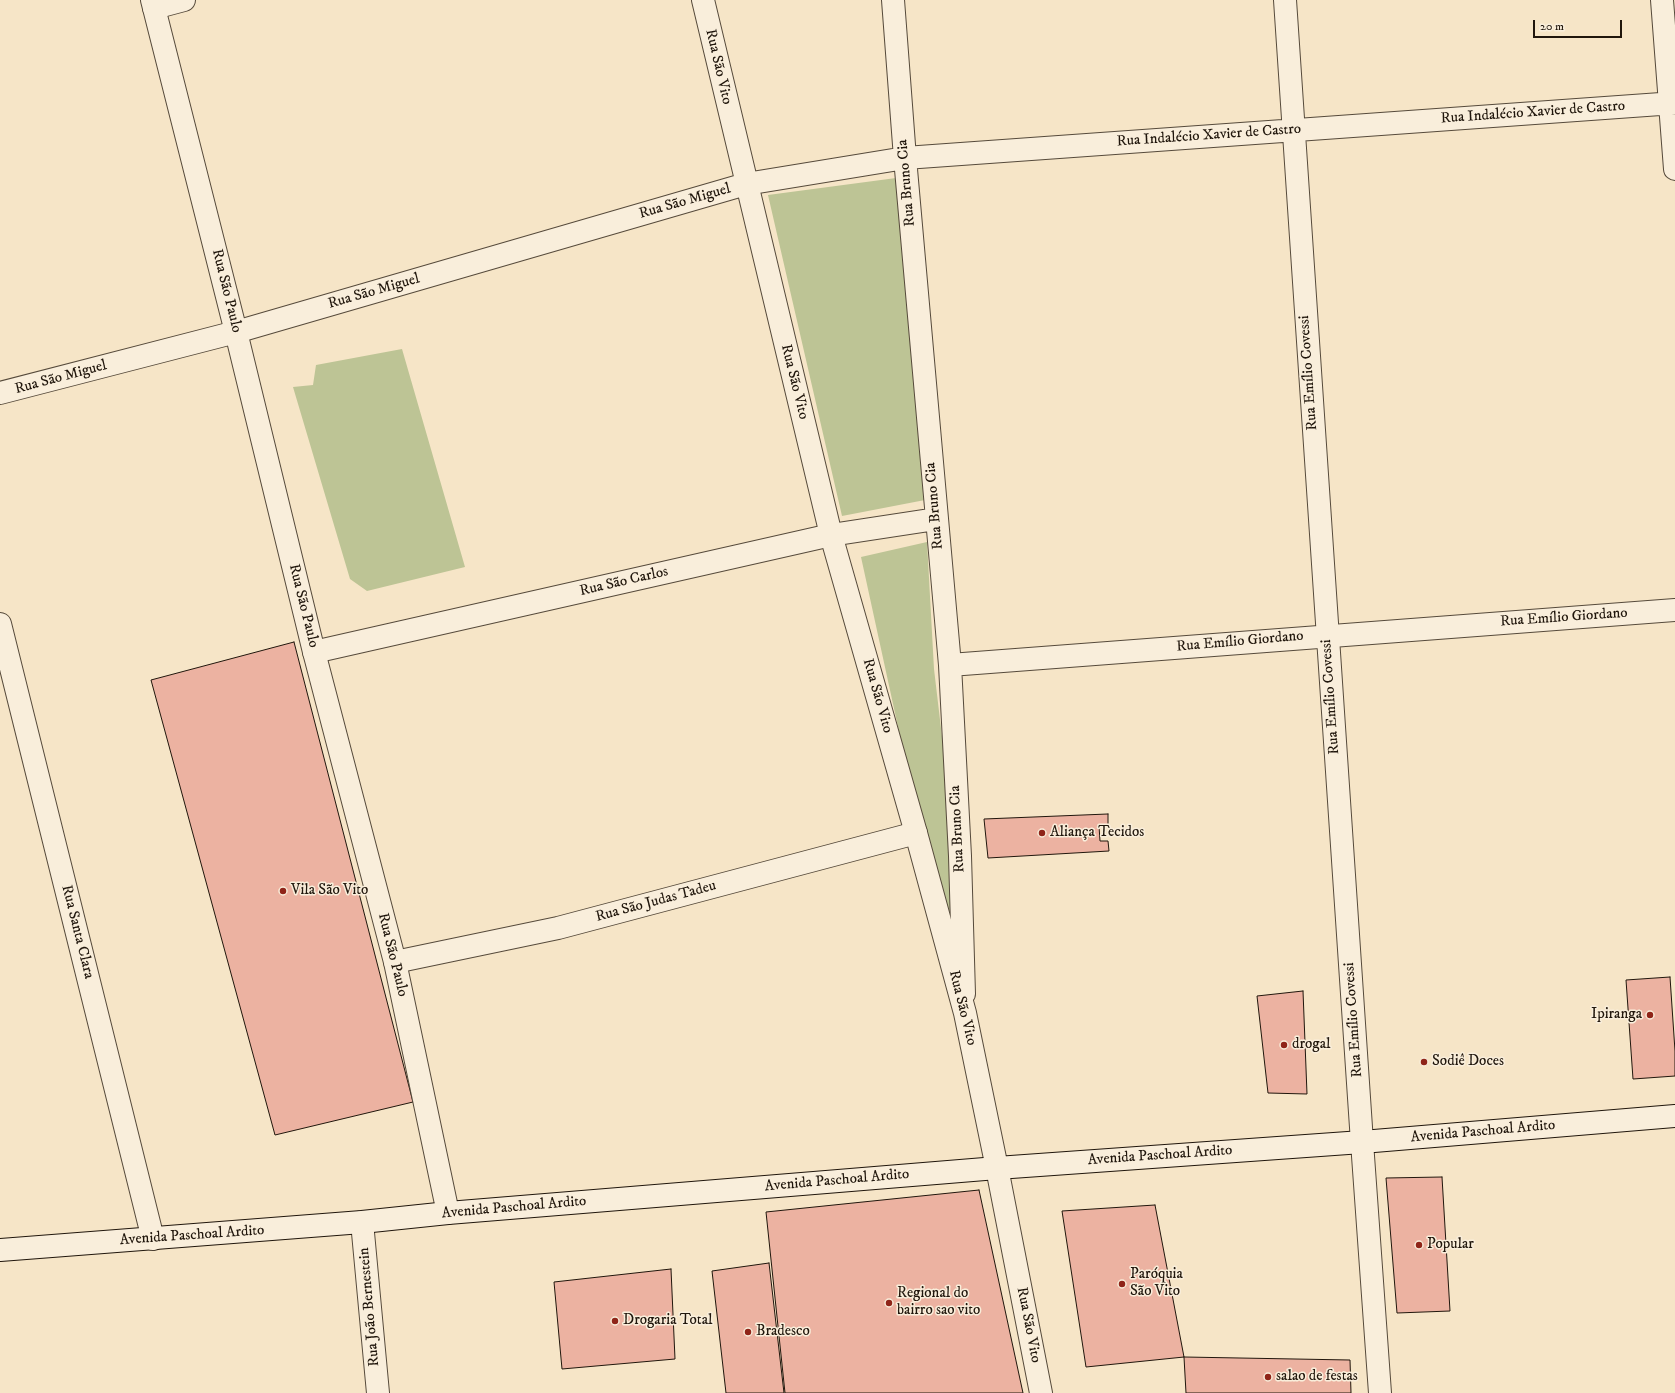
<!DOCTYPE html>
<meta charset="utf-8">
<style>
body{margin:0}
#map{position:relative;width:1675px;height:1393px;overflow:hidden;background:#f6e5c7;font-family:"IM FELL DW Pica",serif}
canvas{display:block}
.scale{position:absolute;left:1533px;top:20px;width:89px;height:18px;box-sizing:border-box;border:2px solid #20160c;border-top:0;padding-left:5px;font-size:12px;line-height:14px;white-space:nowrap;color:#20160c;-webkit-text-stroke:3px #f9eedb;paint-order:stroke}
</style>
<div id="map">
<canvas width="1675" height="1393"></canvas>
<div class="scale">20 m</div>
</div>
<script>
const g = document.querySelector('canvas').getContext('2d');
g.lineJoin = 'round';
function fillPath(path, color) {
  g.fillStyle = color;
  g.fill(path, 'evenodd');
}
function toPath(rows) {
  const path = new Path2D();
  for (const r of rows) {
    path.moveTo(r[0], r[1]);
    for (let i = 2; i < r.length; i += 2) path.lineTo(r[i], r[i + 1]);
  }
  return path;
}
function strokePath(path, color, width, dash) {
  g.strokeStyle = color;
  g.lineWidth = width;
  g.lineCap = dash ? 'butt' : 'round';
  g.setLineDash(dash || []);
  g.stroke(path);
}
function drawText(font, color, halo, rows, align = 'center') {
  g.font = font + ' "IM FELL DW Pica",serif';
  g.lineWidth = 3;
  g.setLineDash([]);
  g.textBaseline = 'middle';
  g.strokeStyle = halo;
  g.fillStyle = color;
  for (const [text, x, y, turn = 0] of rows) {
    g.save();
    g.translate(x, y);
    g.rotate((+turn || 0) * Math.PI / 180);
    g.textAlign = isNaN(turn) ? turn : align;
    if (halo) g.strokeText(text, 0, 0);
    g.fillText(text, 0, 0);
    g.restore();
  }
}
fillPath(toPath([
 [896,178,925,500,842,516,768,195],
 [402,349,465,567,367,591,350,579,293,387,313,385,316,365],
 [927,542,934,669,951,813,958,973,922,837,861,557]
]), '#bdc495');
const building = toPath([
 [294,642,413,1102,275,1135,151,680,294,642],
 [1108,814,1108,825,1099,826,1100,841,1108,841,1109,851,988,858,984,819,1108,814],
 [1670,977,1675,1051,1675,1076,1633,1079,1626,980,1670,977],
 [1303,991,1307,1094,1268,1093,1257,996,1303,991],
 [1442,1177,1450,1311,1397,1313,1386,1178,1442,1177],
 [979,1190,1023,1393,785,1393,766,1212,979,1190],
 [1155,1205,1184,1357,1086,1367,1062,1211,1155,1205],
 [769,1263,784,1393,726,1393,712,1271,769,1263],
 [671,1269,675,1359,562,1369,554,1282,671,1269],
 [1184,1357,1350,1360,1351,1393,1186,1393,1184,1357]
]);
fillPath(building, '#ecb2a1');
strokePath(building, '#20160c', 1);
const minor = toPath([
 [893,0,905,158,950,665,960,856,964,994],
 [1285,0,1362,1142],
 [1662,0,1675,169],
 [154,8,184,0],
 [0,393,236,332,746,184,905,158,1675,103],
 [0,624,153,1239],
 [314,652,831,535,936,519],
 [950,665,1675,610],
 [395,962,558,928,916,833]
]);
const tertiary = toPath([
 [152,0,236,332,314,652,395,962,448,1213],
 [703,0,831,535,916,833,965,1013,997,1168,1041,1393],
 [1362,1142,1380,1393],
 [362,1222,378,1393]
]);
const secondary = toPath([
 [0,1250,362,1222,448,1213,997,1168,1362,1142,1675,1116]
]);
strokePath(minor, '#564a3b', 24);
strokePath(tertiary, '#564a3b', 24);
strokePath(secondary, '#20160c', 24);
strokePath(minor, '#f9eedb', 22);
strokePath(tertiary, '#f9eedb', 22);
strokePath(secondary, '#f9eedb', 22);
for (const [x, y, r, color] of [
 [1042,833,4,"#8f2418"],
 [283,891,4,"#8f2418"],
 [1650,1015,4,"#8f2418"],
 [1284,1045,4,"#8f2418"],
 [1424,1062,4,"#8f2418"],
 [1419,1245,4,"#8f2418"],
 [1122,1284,4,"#8f2418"],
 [889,1303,4,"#8f2418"],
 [615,1321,4,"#8f2418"],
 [748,1332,4,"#8f2418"],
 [1268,1377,4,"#8f2418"]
]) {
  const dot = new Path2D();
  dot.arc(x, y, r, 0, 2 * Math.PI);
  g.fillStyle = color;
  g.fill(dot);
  strokePath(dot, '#f9eedb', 1.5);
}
drawText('15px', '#20160c', '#f9eedb', [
 ["Rua São Vito",718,67,77],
 ["Rua Indalécio Xavier de Castro",1533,113,-4],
 ["Rua Indalécio Xavier de Castro",1209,136,-4],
 ["Rua Bruno Cia",907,183,-95],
 ["Rua São Miguel",685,202,-16],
 ["Rua São Paulo",226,291,76],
 ["Rua São Miguel",374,292,-16],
 ["Rua Emílio Covessi",1309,373,-94],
 ["Rua São Miguel",61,378,-15],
 ["Rua São Vito",794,382,76],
 ["Rua Bruno Cia",935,506,-95],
 ["Rua São Carlos",624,582,-13],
 ["Rua São Paulo",303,606,76],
 ["Rua Emílio Giordano",1564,618,-4],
 ["Rua Emílio Giordano",1240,642,-5],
 ["Rua São Vito",877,696,74],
 ["Rua Emílio Covessi",1331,697,-94],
 ["Rua Bruno Cia",958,829,-93],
 ["Rua São Judas Tadeu",656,902,-15],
 ["Rua Santa Clara",77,932,76],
 ["Rua São Paulo",392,955,76],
 ["Rua São Vito",962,1008,76],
 ["Rua Emílio Covessi",1354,1020,-94],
 ["Avenida Paschoal Ardito",1483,1132,-5],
 ["Avenida Paschoal Ardito",1160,1156,-4],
 ["Avenida Paschoal Ardito",837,1181,-5],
 ["Avenida Paschoal Ardito",514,1208,-5],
 ["Avenida Paschoal Ardito",192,1236,-4],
 ["Rua João Bernestein",370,1307,-95],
 ["Rua São Vito",1028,1325,79]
]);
drawText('15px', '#20160c', '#f9eedb', [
 ["Aliança Tecidos",1050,833],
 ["Vila São Vito",291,891],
 ["Ipiranga",1642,1015,"right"],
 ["drogal",1292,1045],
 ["Sodiê Doces",1432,1062],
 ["Popular",1427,1245],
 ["Paróquia",1130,1275],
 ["São Vito",1130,1292],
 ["Regional do",897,1294],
 ["bairro sao vito",897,1311],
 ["Drogaria Total",623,1321],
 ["Bradesco",756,1332],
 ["salao de festas",1276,1377]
], 'left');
</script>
